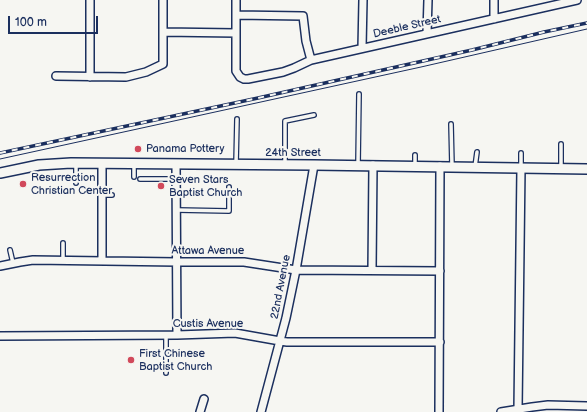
<!DOCTYPE html>
<style>
body{margin:0}
#map{position:relative;width:587px;height:412px;overflow:hidden;background:#f6f6f2;font-family:"Balsamiq Sans",sans-serif}
canvas{display:block}
.scale{position:absolute;left:8px;top:16px;width:90px;height:18px;box-sizing:border-box;border:2px solid #1b2f5e;border-top:0;padding-left:5px;font-size:12px;line-height:14px;white-space:nowrap;color:#1b2f5e;-webkit-text-stroke:3px #f6f6f2;paint-order:stroke}
</style>
<div id="map">
<canvas width="587" height="412"></canvas>
<div class="scale">100 m</div>
</div>
<script>
const g = document.querySelector('canvas').getContext('2d');
g.lineJoin = 'round';
function toPath(rows) {
  const path = new Path2D();
  for (const r of rows) {
    path.moveTo(r[0], r[1]);
    for (let i = 2; i < r.length; i += 2) path.lineTo(r[i], r[i + 1]);
  }
  return path;
}
function strokePath(path, color, width, dash) {
  g.strokeStyle = color;
  g.lineWidth = width;
  g.lineCap = dash ? 'butt' : 'round';
  g.setLineDash(dash || []);
  g.stroke(path);
}
function drawText(font, color, halo, rows, align = 'center') {
  g.font = font + ' "Balsamiq Sans",sans-serif';
  g.lineWidth = 4;
  g.setLineDash([]);
  g.textBaseline = 'middle';
  g.strokeStyle = halo;
  g.fillStyle = color;
  for (const [text, x, y, turn = 0] of rows) {
    g.save();
    g.translate(x, y);
    g.rotate((+turn || 0) * Math.PI / 180);
    g.textAlign = isNaN(turn) ? turn : align;
    if (halo) g.strokeText(text, 0, 0);
    g.fillText(text, 0, 0);
    g.restore();
  }
}
const service = toPath([
 [451,124,452,166],
 [521,153,521,167],
 [415,155,415,166],
 [76,164,76,183],
 [236,164,237,119],
 [285,164,285,121,314,115],
 [358,164,359,94],
 [475,167,477,152],
 [561,168,561,144],
 [134,177,134,164],
 [140,179,176,179],
 [102,195,112,195],
 [177,210,229,211,229,187],
 [10,250,13,263],
 [63,260,63,243],
 [166,335,166,373]
]);
const minor = toPath([
 [236,0,236,71,240,77,244,79,248,79,283,72,294,68,311,60,577,0],
 [236,15,303,16,306,41,311,60],
 [494,19,494,0],
 [163,32,236,33],
 [427,33,428,0],
 [362,48,363,0],
 [56,76,126,77,146,72,163,64,163,0],
 [90,77,90,0],
 [176,164,177,335],
 [102,261,102,164],
 [0,266,20,262,33,260,177,262,244,262,296,270,440,271],
 [372,270,373,165],
 [0,336,177,335,235,333,280,341,287,342,440,342],
 [518,409,521,168],
 [200,412,204,399],
 [261,412,286,318,296,270,314,165],
 [439,412,440,166],
 [501,412,532,407,548,405,587,406]
]);
const tertiary = toPath([
 [0,173,39,165,71,163,314,165,587,169]
]);
strokePath(service, '#1b2f5e', 6);
strokePath(minor, '#1b2f5e', 10);
strokePath(tertiary, '#1b2f5e', 12);
strokePath(service, '#f6f6f2', 3.5);
strokePath(minor, '#f6f6f2', 7);
strokePath(tertiary, '#f6f6f2', 9);
strokePath(toPath([
 [0,159,421,67,587,29]
]), '#1b2f5e', 1);
const rail = toPath([
 [0,153,258,98,472,50,544,32,587,23]
]);
strokePath(rail, '#1b2f5e', 3.5);
strokePath(rail, '#f6f6f2', 2, [6]);
for (const [x, y, r, color] of [
 [138,149,4,"#d1495b"],
 [23,184,4,"#d1495b"],
 [161,186,4,"#d1495b"],
 [131,360,4,"#d1495b"]
]) {
  const dot = new Path2D();
  dot.arc(x, y, r, 0, 2 * Math.PI);
  g.fillStyle = color;
  g.fill(dot);
  strokePath(dot, '#f6f6f2', 1.5);
}
drawText('11px', '#1b2f5e', '#f6f6f2', [
 ["Deeble Street",407,27,-13],
 ["24th Street",293,153],
 ["Attawa Avenue",208,251],
 ["22nd Avenue",281,287,-79],
 ["Custis Avenue",208,324]
]);
drawText('11px', '#1b2f5e', '#f6f6f2', [
 ["Panama Pottery",146,149],
 ["Resurrection",31,178],
 ["Christian Center",31,191],
 ["Seven Stars",169,180],
 ["Baptist Church",169,193],
 ["First Chinese",139,354],
 ["Baptist Church",139,367]
], 'left');
</script>
